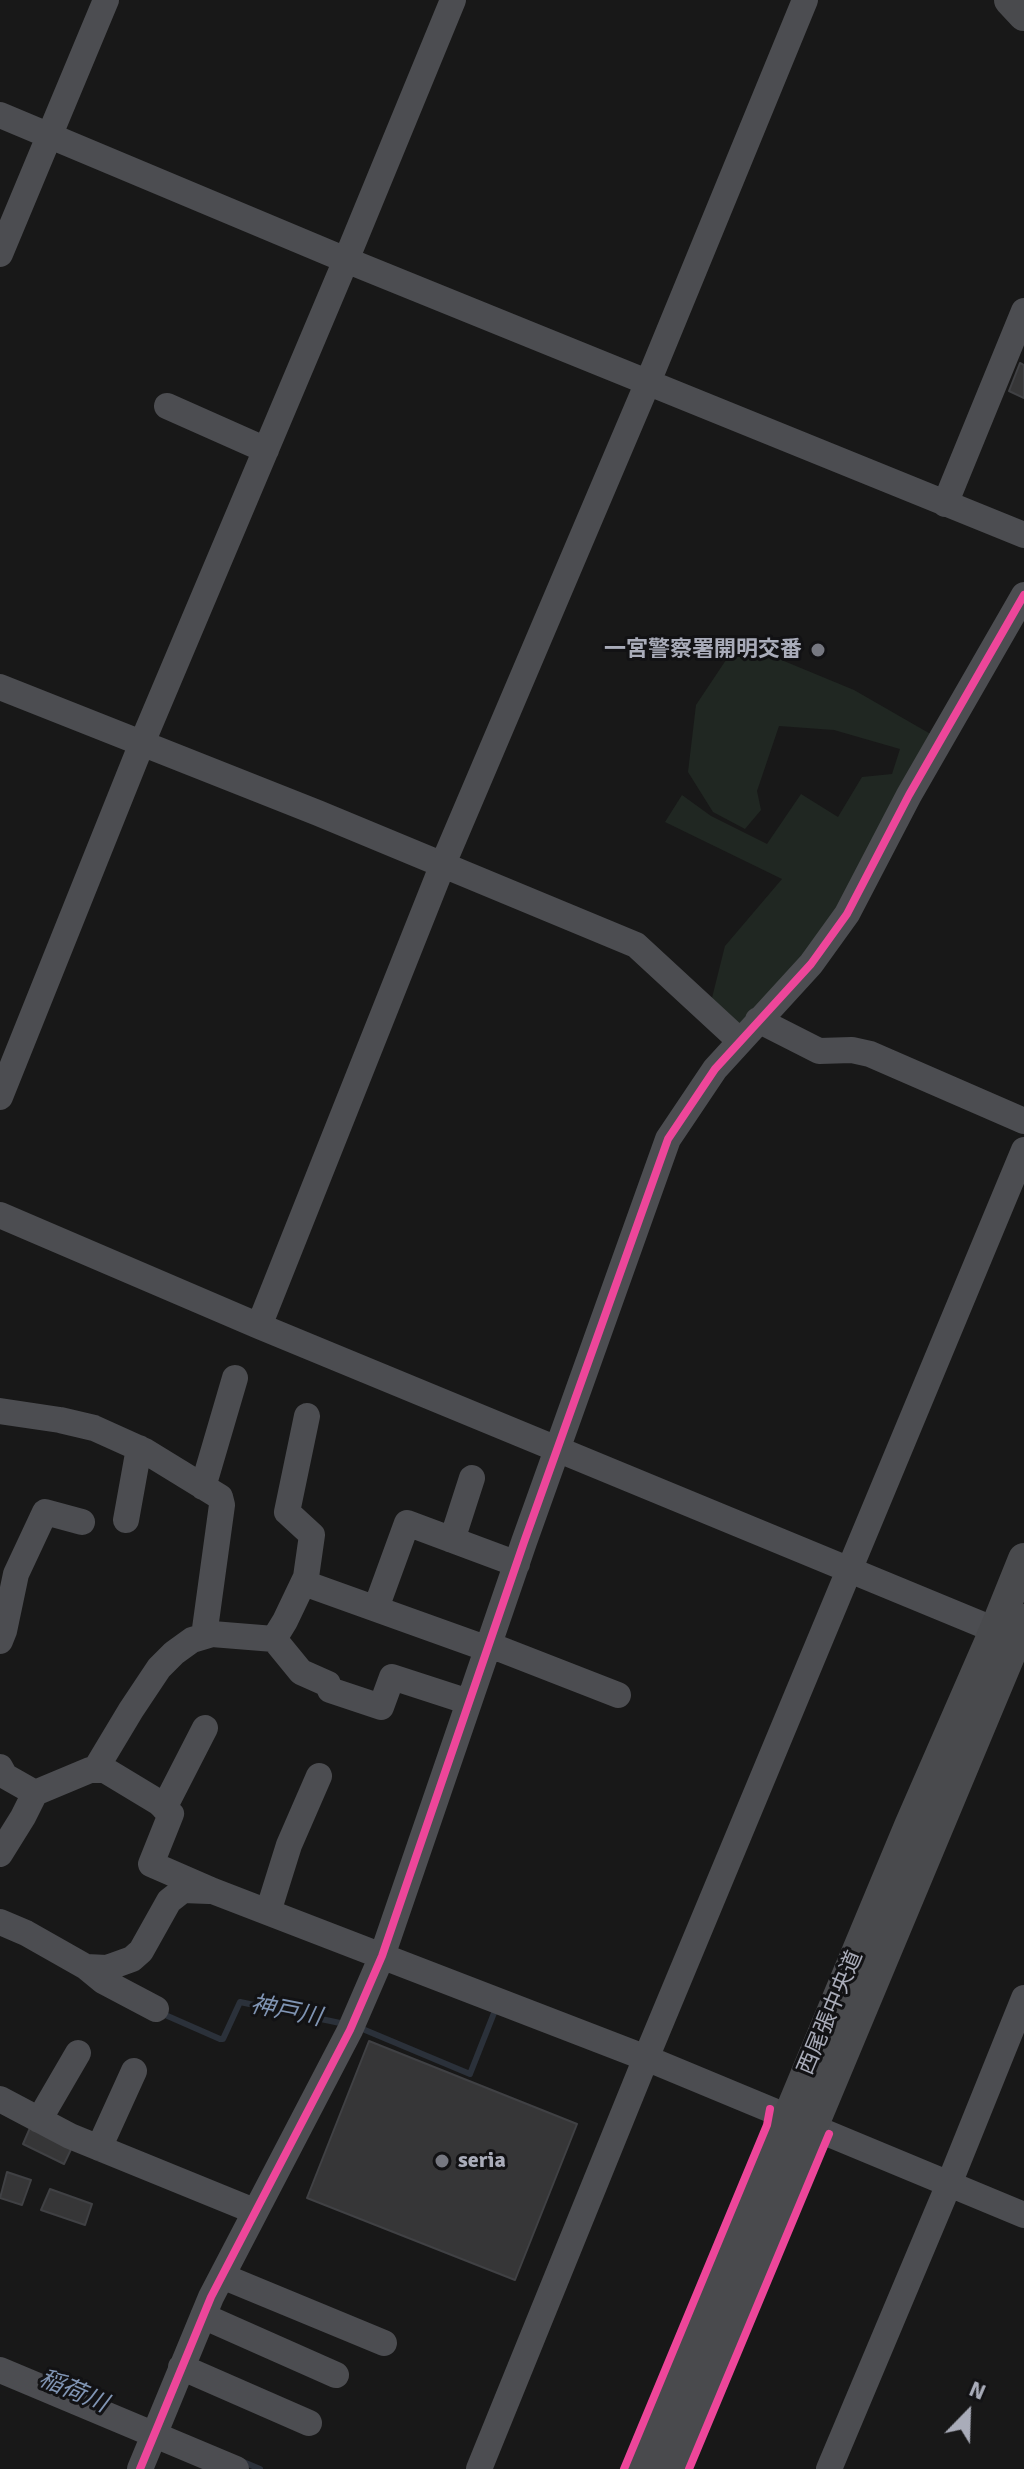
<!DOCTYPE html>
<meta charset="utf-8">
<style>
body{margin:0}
#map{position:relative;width:1024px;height:2469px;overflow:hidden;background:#181818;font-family:Signika,sans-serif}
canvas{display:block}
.north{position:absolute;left:928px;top:2373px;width:80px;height:80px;-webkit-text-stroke:6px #121214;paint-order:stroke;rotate:23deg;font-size:22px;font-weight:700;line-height:32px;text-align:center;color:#a9acb9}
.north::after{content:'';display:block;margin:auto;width:28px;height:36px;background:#a9acb9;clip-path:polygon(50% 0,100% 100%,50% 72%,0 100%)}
</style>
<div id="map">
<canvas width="1024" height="2469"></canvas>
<div class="north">N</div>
</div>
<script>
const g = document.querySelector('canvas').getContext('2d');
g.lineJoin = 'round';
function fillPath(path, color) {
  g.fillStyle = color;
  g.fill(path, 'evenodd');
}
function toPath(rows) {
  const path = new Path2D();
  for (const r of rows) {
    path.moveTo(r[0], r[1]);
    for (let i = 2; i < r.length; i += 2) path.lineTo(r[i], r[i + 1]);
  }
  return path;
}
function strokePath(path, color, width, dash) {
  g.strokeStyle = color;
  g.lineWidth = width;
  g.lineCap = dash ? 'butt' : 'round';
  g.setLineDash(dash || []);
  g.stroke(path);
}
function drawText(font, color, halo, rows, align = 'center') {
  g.font = font + ' Signika,"Noto Sans JP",sans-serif';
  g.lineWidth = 6;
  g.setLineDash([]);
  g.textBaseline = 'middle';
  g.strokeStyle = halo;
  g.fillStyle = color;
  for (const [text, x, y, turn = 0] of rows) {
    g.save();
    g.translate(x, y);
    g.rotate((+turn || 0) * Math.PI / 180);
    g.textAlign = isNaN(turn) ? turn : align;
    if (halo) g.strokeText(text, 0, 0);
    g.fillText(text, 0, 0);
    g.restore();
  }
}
fillPath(toPath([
 [738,642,854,690,941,740,847,914,740,1041,709,1010,725,946,782,879,665,822,682,795,711,816,767,844,801,794,838,817,862,777,892,774,900,749,834,730,779,726,757,791,761,810,745,829,713,812,688,772,696,705]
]), '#202722');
strokePath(toPath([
 [163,2014,220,2039,223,2039,240,2002,340,2023],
 [365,2030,470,2074,494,2013],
 [241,2461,260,2469]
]), '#2b313a', 6);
const building = toPath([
 [1020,363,1024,365,1024,398,1009,391,1020,363],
 [369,2041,577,2124,515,2280,307,2198,369,2041],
 [33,2121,75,2141,64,2164,23,2144,33,2121],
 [7,2172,31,2180,22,2205,0,2198,7,2172],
 [50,2189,92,2204,85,2225,41,2210,50,2189]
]);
fillPath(building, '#363637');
strokePath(building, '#404144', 2);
strokePath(toPath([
 [0,115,346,260,1024,535],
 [0,254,106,0],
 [167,406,266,450],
 [945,504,1024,311],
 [0,687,318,813,636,945,740,1041],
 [758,1020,819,1051,852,1050,870,1054,1024,1121],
 [0,1097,142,743,346,260,453,0],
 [0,1215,259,1326,1012,1637],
 [259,1326,443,864,648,382,805,0],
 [0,1411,60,1420,94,1428,145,1451,220,1497,222,1505,204,1636],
 [203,1487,235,1378],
 [126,1520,139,1448],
 [452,1540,472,1478],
 [304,1583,488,1649,500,1649,618,1695],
 [376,1608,407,1523,517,1564],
 [274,1639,301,1672,328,1684,330,1690,381,1707,392,1677,469,1702],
 [0,1641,4,1631,16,1574,45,1512,82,1522],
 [0,1767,5,1776,35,1793,90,1770,105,1770,158,1802,171,1814,151,1864,213,1891,646,2058,1024,2215],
 [95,1770,131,1710,159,1668,174,1653,192,1640,212,1634,274,1639,285,1621,306,1577,312,1535,287,1512,307,1416],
 [164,1808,205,1728],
 [0,1854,23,1817,35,1793],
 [268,1912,289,1845,319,1776],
 [0,1922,26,1933,86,1967,103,1981,156,2009],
 [86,1967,107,1968,132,1959,141,1951,169,1901,183,1890,209,1891],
 [0,2099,70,2136,254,2211],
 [39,2120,78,2053],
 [99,2148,134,2071],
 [222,2276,384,2343],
 [203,2316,336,2375],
 [181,2367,309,2423],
 [0,2370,236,2469],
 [140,2469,211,2297,350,2030,382,1956,524,1542,668,1139,715,1069,811,964,847,914,909,795,1024,595],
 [479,2469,646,2058,1024,1150],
 [829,2469,949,2184,1024,1998]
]), '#4c4d51', 26);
strokePath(toPath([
 [1010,0,1024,15],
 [642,2469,910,1826,995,1631,1024,1559],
 [669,2469,1024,1620]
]), '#494a4d', 32);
strokePath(toPath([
 [140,2469,211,2297,350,2030,382,1956,524,1542,668,1139,715,1069,811,964,847,914,909,795,1024,595],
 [624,2469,767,2125,770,2109],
 [689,2469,829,2134]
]), '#ed469a', 8);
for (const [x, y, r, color] of [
 [818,650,8,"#767881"],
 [442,2161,8,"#767881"]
]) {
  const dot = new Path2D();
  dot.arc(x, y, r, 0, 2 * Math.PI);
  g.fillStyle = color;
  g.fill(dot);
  strokePath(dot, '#121214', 3);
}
drawText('bold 22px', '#a9acb9', '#121214', [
 ["一宮警察署開明交番",802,650],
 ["seria",458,2161,"left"]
], 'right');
drawText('22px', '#a9acb9', '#121214', [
 ["西尾張中央道",831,2013,-67]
]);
drawText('italic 24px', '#8095b4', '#121214', [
 ["神戸川",286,2012,11],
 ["稲荷川",73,2392,23]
]);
</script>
